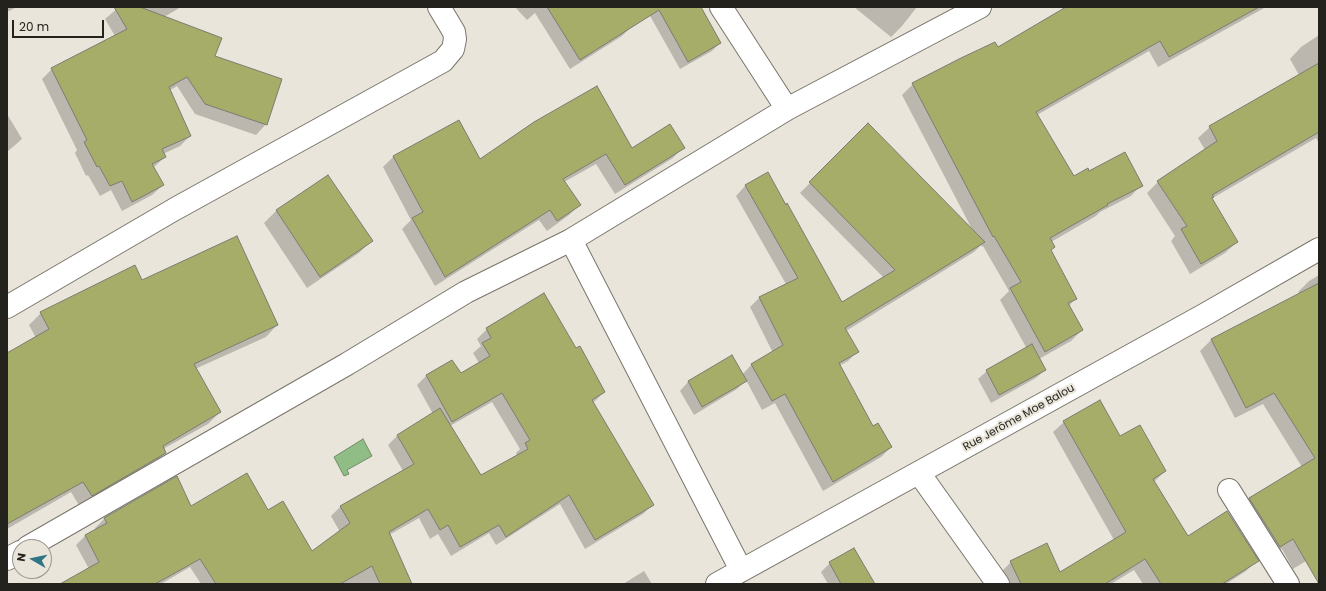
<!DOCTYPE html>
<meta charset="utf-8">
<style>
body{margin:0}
#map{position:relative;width:1326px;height:591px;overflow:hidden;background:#eae5da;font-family:Poppins,sans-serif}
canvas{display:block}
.frame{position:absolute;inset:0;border:8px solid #23221d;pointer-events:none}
.north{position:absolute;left:12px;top:539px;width:40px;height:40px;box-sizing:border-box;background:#eae5da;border:1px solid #9a978e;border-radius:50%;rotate:279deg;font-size:11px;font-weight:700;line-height:16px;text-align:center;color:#23221d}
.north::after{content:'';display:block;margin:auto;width:14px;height:18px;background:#307584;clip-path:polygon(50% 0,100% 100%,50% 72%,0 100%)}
.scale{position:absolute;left:12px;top:20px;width:92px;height:18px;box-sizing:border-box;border:2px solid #23221d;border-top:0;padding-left:5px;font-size:12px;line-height:14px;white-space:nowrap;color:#23221d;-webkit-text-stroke:3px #eae5da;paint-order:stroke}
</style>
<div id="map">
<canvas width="1326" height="591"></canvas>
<div class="frame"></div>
<div class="north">N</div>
<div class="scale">20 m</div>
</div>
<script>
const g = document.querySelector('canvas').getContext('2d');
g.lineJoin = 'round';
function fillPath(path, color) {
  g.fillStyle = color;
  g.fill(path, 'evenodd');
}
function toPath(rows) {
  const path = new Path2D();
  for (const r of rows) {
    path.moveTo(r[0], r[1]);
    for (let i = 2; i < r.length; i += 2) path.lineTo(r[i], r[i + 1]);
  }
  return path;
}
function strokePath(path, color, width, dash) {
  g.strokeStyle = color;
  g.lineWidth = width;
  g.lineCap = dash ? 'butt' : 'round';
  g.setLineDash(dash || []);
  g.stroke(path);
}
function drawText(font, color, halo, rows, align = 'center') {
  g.font = font + ' Poppins,sans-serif';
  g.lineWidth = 4;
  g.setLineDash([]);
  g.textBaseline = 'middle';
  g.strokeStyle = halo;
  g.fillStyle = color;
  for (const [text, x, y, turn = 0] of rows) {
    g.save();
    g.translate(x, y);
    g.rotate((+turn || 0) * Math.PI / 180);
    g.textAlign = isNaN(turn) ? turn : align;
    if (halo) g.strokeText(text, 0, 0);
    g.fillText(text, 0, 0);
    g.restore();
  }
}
const water = toPath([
 [363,439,372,456,347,470,349,474,344,476,334,457,363,439]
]);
fillPath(water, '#90bc85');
strokePath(water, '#6f8e66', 1);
fillPath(toPath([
 [7,7,17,7,7,12],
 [119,7,181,7,164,17,214,57,266,124,256,135,195,114,177,86,169,91,190,136,180,146,163,154,165,157,153,168,163,185,152,195,122,211,111,190,100,196,88,175,86,176,75,153,77,150,42,79,52,69,115,36,105,19],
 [515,7,620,7,632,26,622,36,570,69,535,13,527,20],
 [645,7,683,7,720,43,712,51,680,69],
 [854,7,917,7,902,26,891,37],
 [1068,7,1266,7,1158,67,1149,51,1037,115,1074,177,1089,172,1141,185,1131,196,1100,212,1096,216,1051,242,1050,251,1076,298,1069,306,1082,330,1071,341,1039,359,1045,370,1036,378,991,403,978,379,987,371,1027,349,1000,300,1009,291,983,246,982,247,981,245,974,252,846,331,857,352,848,361,839,366,873,428,891,447,881,457,823,491,775,403,762,410,746,380,737,389,694,415,680,391,688,382,731,357,742,375,752,364,773,353,750,307,760,297,786,284,736,196,745,186,767,173,841,304,884,278,800,193,868,125,973,231,902,95,913,84,997,48],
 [1319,35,1319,143,1316,138,1211,199,1237,242,1225,253,1190,274,1171,241,1175,236,1147,193,1158,182,1205,150,1198,138,1210,127,1299,75,1290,59,1301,47],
 [7,114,22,139,7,152],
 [458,122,479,161,631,149,683,147,673,158,615,194,596,164,564,182,579,205,569,215,547,231,539,220,435,286,402,229,411,220,383,167,393,157],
 [328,176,371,241,359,253,307,288,264,223,276,211],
 [1319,275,1319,553,1293,569,1282,549,1268,557,1238,509,1249,498,1302,467,1263,404,1235,418,1200,351,1211,340,1300,294,1298,292,1309,281],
 [142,281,277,325,266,337,195,369,220,412,208,424,163,449,165,453,153,465,80,507,71,492,7,529,7,354,36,338,29,325,41,313],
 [544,294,575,349,604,392,593,403,652,505,643,514,585,549,560,504,496,545,489,533,451,556,438,534,430,539,419,518,389,535,411,584,201,584,190,567,161,584,68,584,89,569,76,545,86,535,96,530,95,528,104,519,176,478,190,507,267,511,311,553,340,532,331,516,341,506,403,471,388,445,397,436,433,414,417,385,426,376,461,375,479,363,473,353,481,346,477,339,487,329],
 [492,402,520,449,516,453,517,456,480,477,450,426],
 [1064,422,1120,437,1165,471,1154,482,1188,537,1257,560,1246,571,1226,584,1143,584,1134,570,1111,584,1005,584,1000,573,1011,562,1059,574,1114,540,1053,432],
 [853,549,870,584,828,584,821,572,830,563],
 [644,571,652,584,623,584]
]), '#0003');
const building = toPath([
 [114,7,140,7,222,38,215,56,282,79,267,125,205,104,187,77,169,87,191,136,162,149,166,157,152,164,164,185,132,202,122,181,110,186,99,166,97,167,84,142,87,140,51,68,127,29,114,7],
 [547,7,701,7,721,43,688,62,659,10,580,60,547,7],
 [1066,7,1259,7,1169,57,1160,41,1036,112,1074,176,1088,168,1089,171,1125,152,1143,186,1107,204,1108,205,1050,238,1055,247,1051,250,1077,299,1068,303,1083,330,1045,352,1010,288,1021,282,994,236,993,237,912,83,961,58,995,42,998,47,1066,7],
 [1319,63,1319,132,1212,195,1214,197,1212,198,1238,242,1201,264,1181,229,1187,226,1157,181,1217,141,1209,126,1319,63],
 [597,86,632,148,670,124,685,148,625,185,606,154,563,179,581,205,557,221,550,210,445,277,412,218,423,212,393,156,459,120,480,159,534,122,597,86],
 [868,123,985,242,845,328,859,352,839,363,873,426,878,423,892,447,833,482,785,394,772,401,751,364,783,345,759,297,798,278,745,185,768,172,786,205,787,203,842,302,895,270,809,182,868,123],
 [328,175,373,241,320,277,276,210,328,175],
 [237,236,278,325,194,364,221,412,163,446,166,453,92,496,83,482,7,524,7,353,49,329,40,312,135,265,142,280,237,236],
 [1319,283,1319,584,1293,539,1280,547,1249,498,1315,458,1274,393,1246,408,1211,339,1319,283],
 [544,293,576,348,580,346,605,392,592,400,654,505,595,540,569,495,506,537,499,525,460,547,448,525,440,530,428,509,389,532,412,584,380,584,372,566,340,584,216,584,200,559,155,584,60,584,99,562,85,535,107,523,104,518,177,476,191,506,247,473,268,510,283,501,312,551,350,523,340,506,414,464,397,435,440,408,481,475,528,449,525,443,530,440,502,393,452,422,426,375,452,360,461,373,490,356,482,343,491,338,486,328,544,293],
 [1032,344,1046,370,999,395,986,370,1032,344],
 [732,355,747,381,702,407,688,381,732,355],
 [1100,400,1120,436,1140,425,1166,471,1153,479,1188,536,1227,511,1259,561,1222,584,1161,584,1145,559,1105,584,1021,584,1010,561,1047,543,1060,572,1126,532,1063,421,1100,400],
 [854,548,875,584,841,584,829,562,854,548]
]);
fillPath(building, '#a5ad69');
strokePath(building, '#7a7c71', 1);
const street = toPath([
 [721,7,787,109],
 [571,240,741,570],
 [7,307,175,209,443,61,453,49,455,39,454,32,439,7],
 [919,473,998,584],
 [1229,490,1288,584],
 [28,547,347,364,466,292,571,240,787,109,980,7],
 [7,559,20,552],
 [717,584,1204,315,1319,249]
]);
strokePath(street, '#79756b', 24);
strokePath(street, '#fff', 22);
drawText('11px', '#23221d', '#eae5da', [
 ["Rue Jerôme Moe Balou",1019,418,-29]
]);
</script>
